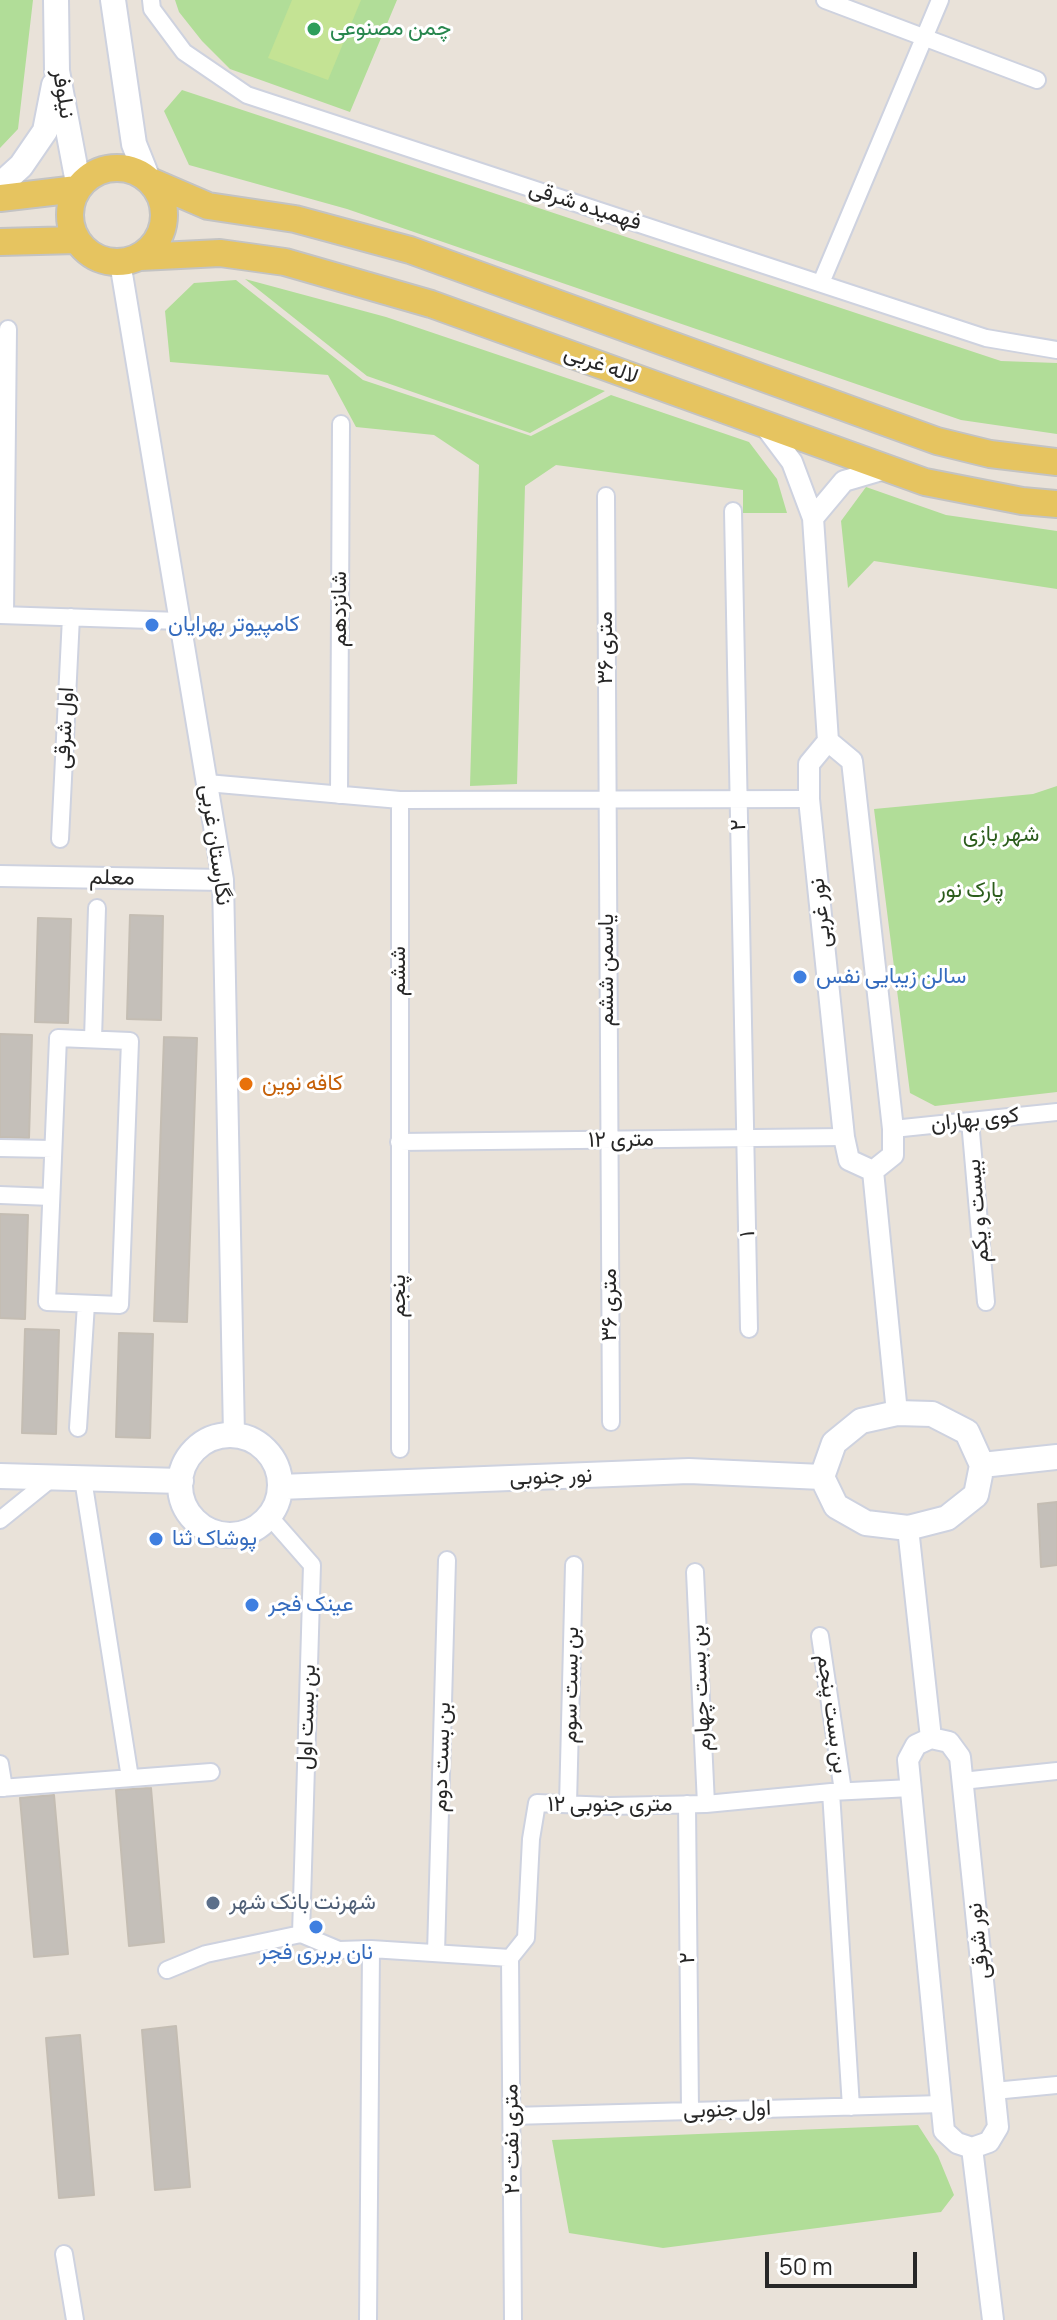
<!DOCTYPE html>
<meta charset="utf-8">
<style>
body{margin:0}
#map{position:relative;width:1057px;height:2320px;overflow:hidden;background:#e9e2d9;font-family:Manrope,sans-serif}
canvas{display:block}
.scale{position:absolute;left:765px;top:2252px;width:152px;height:36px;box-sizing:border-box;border:4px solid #272727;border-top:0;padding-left:10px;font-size:24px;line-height:28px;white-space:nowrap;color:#272727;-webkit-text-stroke:6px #fff;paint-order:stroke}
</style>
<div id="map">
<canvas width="1057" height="2320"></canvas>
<div class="scale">50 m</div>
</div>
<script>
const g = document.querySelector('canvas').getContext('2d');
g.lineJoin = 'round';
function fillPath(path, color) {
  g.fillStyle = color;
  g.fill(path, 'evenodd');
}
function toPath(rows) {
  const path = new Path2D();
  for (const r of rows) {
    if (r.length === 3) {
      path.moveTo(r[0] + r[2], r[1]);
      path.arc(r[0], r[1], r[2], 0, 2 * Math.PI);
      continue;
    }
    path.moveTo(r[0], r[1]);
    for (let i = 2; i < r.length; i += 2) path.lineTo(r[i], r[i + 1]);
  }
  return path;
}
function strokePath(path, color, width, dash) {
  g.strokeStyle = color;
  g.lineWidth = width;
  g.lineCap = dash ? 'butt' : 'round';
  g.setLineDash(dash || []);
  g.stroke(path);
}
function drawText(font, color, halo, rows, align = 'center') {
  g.font = font + ' Manrope,Vazirmatn,sans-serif';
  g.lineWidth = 6;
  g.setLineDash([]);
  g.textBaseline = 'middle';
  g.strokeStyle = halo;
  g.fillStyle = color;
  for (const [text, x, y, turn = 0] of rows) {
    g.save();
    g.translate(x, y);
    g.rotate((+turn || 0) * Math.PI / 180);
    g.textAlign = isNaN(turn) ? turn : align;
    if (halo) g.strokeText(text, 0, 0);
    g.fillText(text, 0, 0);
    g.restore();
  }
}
fillPath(toPath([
 [0,0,33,0,18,129,0,148],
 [175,0,397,0,350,112,230,69,202,41,179,12],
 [182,90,1001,361,1057,363,1057,434,961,420,347,209,189,165,164,111],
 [245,279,386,317,605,391,530,433,367,376],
 [236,280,363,380,531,436,611,395,749,442,777,479,787,513,743,513,743,490,556,465,525,486,517,784,470,786,479,465,434,435,356,427,328,375,170,362,165,311,194,283],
 [866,487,946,515,1057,531,1057,589,874,561,848,588,841,521],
 [1057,786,1057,1092,935,1106,910,1093,874,809,1033,794],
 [918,2125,938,2156,954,2195,941,2212,663,2248,569,2233,552,2140]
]), '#b1dd98');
fillPath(toPath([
 [292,0,361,0,328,80,268,58]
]), '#c4e394');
const building = toPath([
 [130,915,163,916,161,1020,127,1019,130,915],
 [38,918,71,919,68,1023,35,1022,38,918],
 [0,1034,32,1035,29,1138,0,1137,0,1034],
 [164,1037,197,1038,187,1322,154,1321,164,1037],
 [0,1214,28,1215,25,1319,0,1318,0,1214],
 [25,1329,59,1330,56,1434,22,1433,25,1329],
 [119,1333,153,1334,150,1438,116,1437,119,1333],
 [1057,1502,1057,1565,1041,1567,1038,1504,1057,1502],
 [151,1788,164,1942,129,1946,116,1790,151,1788],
 [54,1795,68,1954,34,1957,20,1798,54,1795],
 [176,2026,190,2187,155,2190,142,2030,176,2026],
 [80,2035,94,2195,59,2198,46,2038,80,2035]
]);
fillPath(building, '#c4bfb9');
strokePath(building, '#c4bdb3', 2);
const minor = toPath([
 [151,0,152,9,184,52,247,95,986,338,1057,350],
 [825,0,1037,80],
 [821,283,940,0],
 [606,496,611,1422],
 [733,511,749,1329],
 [0,615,180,621],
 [5,615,8,329],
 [207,783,400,800,809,799],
 [339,795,341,424],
 [60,839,71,617],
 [58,1038,130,1041,120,1305,47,1302,58,1038],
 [93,1039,97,908],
 [970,1121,986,1302],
 [893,1129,1057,1112],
 [399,1142,844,1137],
 [0,1148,53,1149],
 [0,1195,51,1197],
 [78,1428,86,1304],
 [400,1449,400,800],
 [83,1479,130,1778],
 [269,1516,312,1565,301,1934],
 [0,1520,52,1478],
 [695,1572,706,1804],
 [820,1636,843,1791],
 [0,1764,4,1788],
 [962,1781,1057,1771],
 [0,1788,211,1772],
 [831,1792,851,2107],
 [568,1804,574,1565],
 [687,1804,690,2111],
 [436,1953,447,1560],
 [510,1958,513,2320],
 [167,1970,206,1954,301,1934,339,1950,371,1949,510,1958,526,1938,531,1839,537,1803,610,1806,706,1804,831,1792,911,1788],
 [994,2091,1057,2085],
 [512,2116,942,2104],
 [64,2254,75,2320],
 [368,2320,371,1949]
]);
const tertiary = toPath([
 [120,262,223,880,234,1435],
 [762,422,792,462,813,518,844,481,885,469],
 [813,518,828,741,809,764,809,799,844,1137,849,1160,873,1171],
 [828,741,852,761,893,1129,893,1155,873,1171],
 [0,876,223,880],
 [873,1171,897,1413],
 [908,1528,931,1738],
 [931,1738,949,1742,960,1757,998,2127,989,2142,972,2148,957,2143,944,2131,908,1760,916,1745,931,1738],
 [972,2148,993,2320]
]);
const secondary = toPath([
 [56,0,57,71,79,188],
 [113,0,134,144,148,179],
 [0,185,21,166,45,131,54,85],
 [897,1413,932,1414,967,1432,982,1465,976,1495,947,1518,908,1528,866,1523,836,1506,822,1477,834,1443,861,1421,897,1413],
 [230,1485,50],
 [982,1465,1057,1457],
 [0,1476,181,1481],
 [280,1487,689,1471,822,1477]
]);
const primary = toPath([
 [117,215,47],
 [150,181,208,206,295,219,410,250,937,441,990,454,1057,462],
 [0,198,77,189],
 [0,242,77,240],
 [140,257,220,253,285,262,431,304,925,482,1022,501,1057,504]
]);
strokePath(minor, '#ced2df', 20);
strokePath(tertiary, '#ced2df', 24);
strokePath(secondary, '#ced2df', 28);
strokePath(primary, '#c3c3c3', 30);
strokePath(minor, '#fff', 16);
strokePath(tertiary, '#fff', 20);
strokePath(secondary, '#fff', 24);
strokePath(primary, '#e6c460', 26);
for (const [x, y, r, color] of [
 [314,29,8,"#2e9e5b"],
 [152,625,8,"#3f7fe0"],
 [800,977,8,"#3f7fe0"],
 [246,1084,8,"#e8710a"],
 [156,1539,8,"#3f7fe0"],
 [252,1605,8,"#3f7fe0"],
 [213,1903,8,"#5c6f8a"],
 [316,1927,8,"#3f7fe0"]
]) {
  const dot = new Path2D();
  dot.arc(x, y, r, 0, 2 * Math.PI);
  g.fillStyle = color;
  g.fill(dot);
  strokePath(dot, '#fff', 3);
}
drawText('22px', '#27864d', '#fff', [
 ["چمن مصنوعی",330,29]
], 'left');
drawText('22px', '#272727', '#fff', [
 ["نیلوفر",63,94,81],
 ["فهمیده شرقی",585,206,18],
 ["لاله غربی",601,365,20],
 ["شانزدهم",340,609,-90],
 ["۳۶ متری",606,648,-90],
 ["اول شرقی",65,728,-87],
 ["۲",739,825,-91],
 ["نگارستان غربی",215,845,82],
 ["معلم",112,878,1],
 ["نور غربی",821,913,-96],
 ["یاسمن ششم",607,970,-90],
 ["ششم",399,971,-90],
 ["کوی بهاران",975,1120,-6],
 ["۱۲ متری",621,1140,-1],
 ["بیست و یکم",978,1211,-95],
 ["۱",748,1234,-91],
 ["پنجم",399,1296,-90],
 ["۳۶ متری",610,1305,-90],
 ["نور جنوبی",551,1477,-2],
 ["بن بست سوم",571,1685,-89],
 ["بن بست چهارم",701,1688,-93],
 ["بن بست پنجم",832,1714,82],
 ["بن بست اول",307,1717,-88],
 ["بن بست دوم",442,1757,-88],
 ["۱۲ متری جنوبی",610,1805],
 ["نور شرقی",979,1941,-96],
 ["۲",688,1958,-91],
 ["اول جنوبی",727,2110,-2],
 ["۲۰ متری نفت",512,2139,-91]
]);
drawText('22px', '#366cbe', '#fff', [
 ["کامپیوتر بهرایان",168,625],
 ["سالن زیبایی نفس",816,977],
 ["پوشاک ثنا",172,1539],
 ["عینک فجر",268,1605],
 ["نان بربری فجر",316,1953,"center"]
], 'left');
drawText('22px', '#2c5d1d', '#fff', [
 ["شهر بازی",1001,835],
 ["پارک نور",971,891]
]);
drawText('22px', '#c56008', '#fff', [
 ["کافه نوین",262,1084]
], 'left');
drawText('22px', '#4e5e75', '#fff', [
 ["شهرنت بانک شهر",229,1903]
], 'left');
</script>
